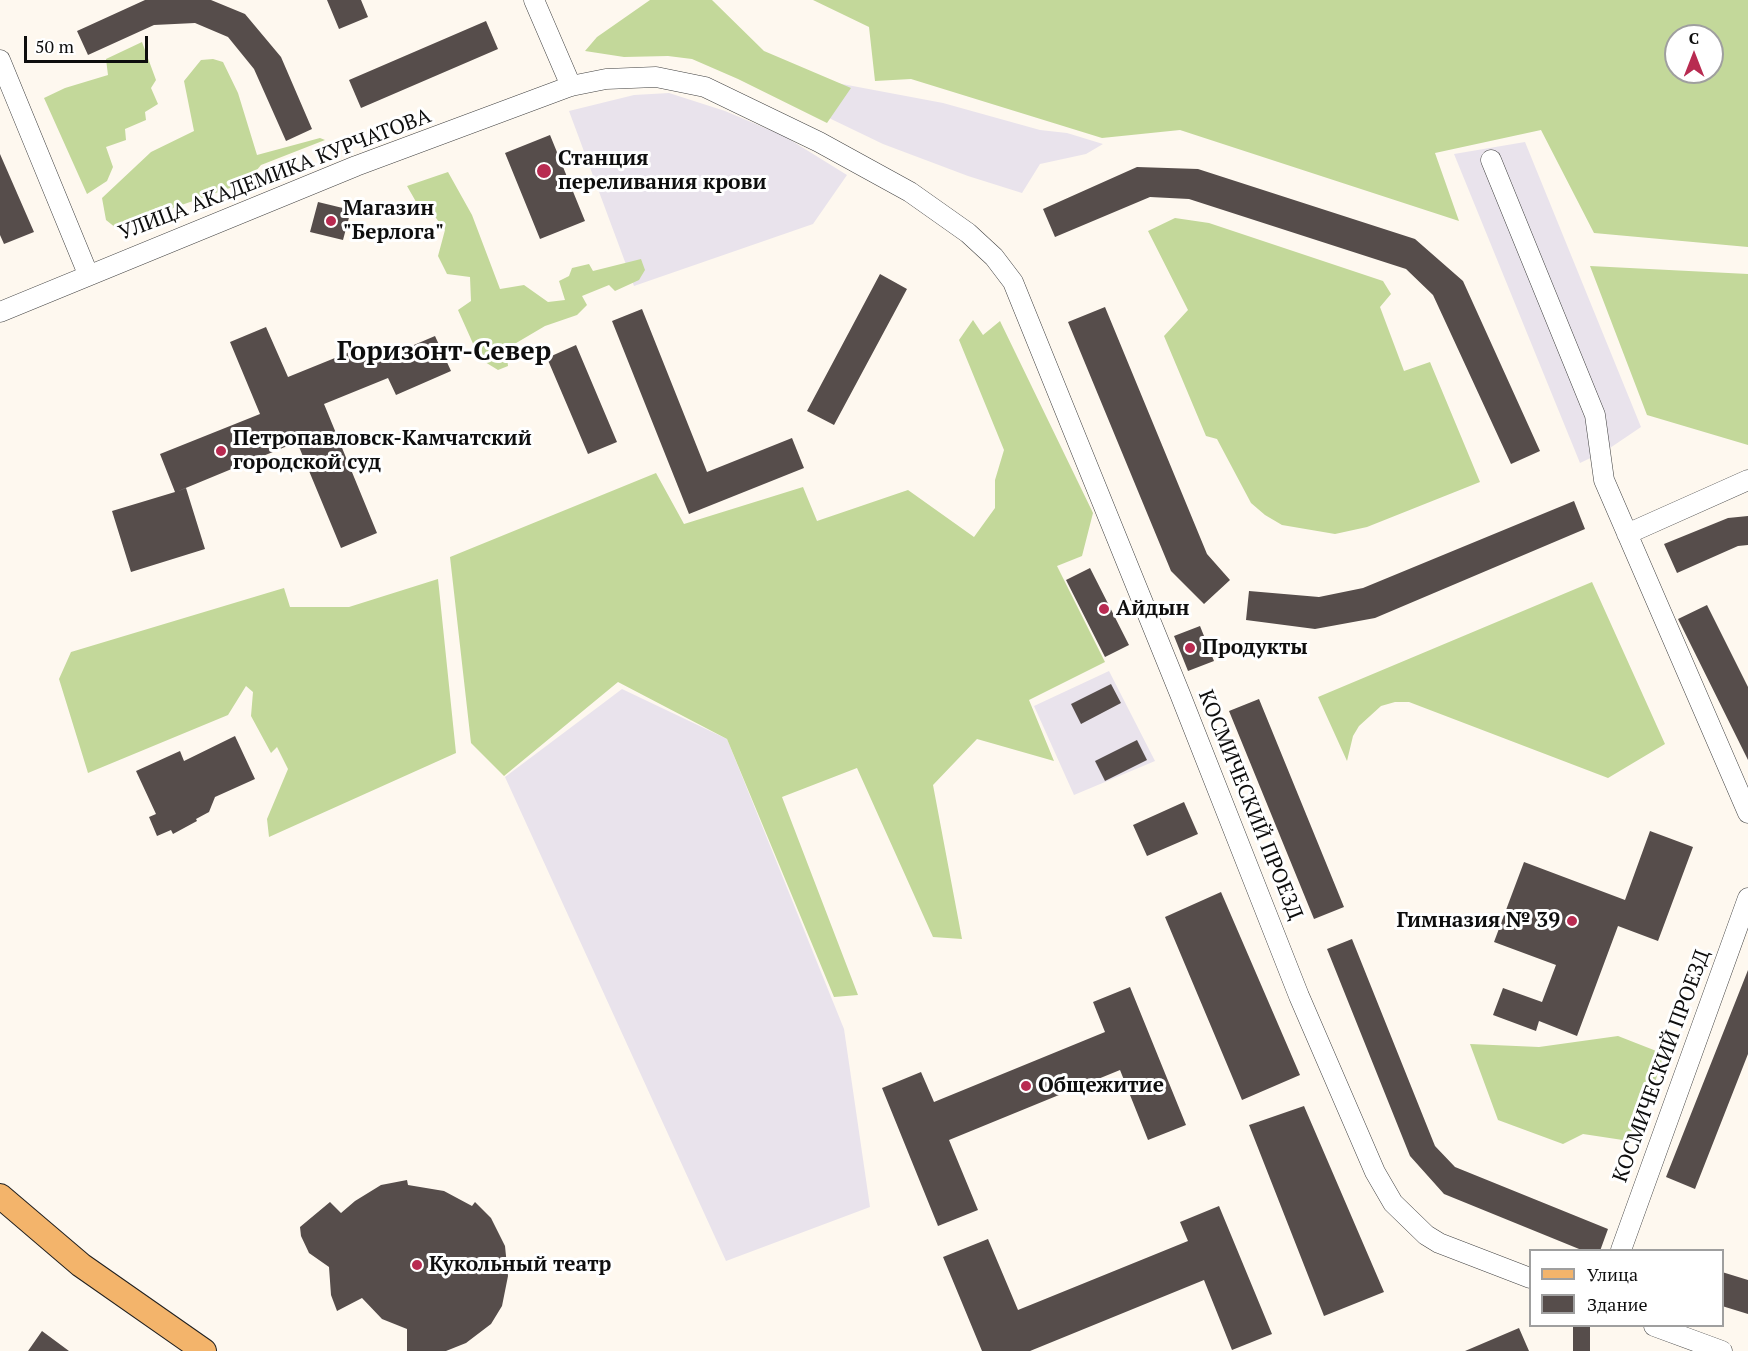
<!DOCTYPE html>
<meta charset="utf-8">
<style>
body{margin:0}
#map{position:relative;width:1748px;height:1351px;overflow:hidden;background:#fef8ef;font-family:"PT Serif",serif}
canvas{display:block}
.legend{position:absolute;left:1529px;top:1249px;width:195px;height:78px;box-sizing:border-box;background:#fff;border:2px solid #9f9f9f;margin:0;padding:8px 10px;list-style:none;font-size:18px;color:#0e0e0e}
.legend li{display:flex;align-items:center;gap:12px;height:30px}
.legend b{width:30px;border:2px solid #9f9f9f}
.north{position:absolute;left:1664px;top:24px;width:60px;height:60px;box-sizing:border-box;background:#fff;border:2px solid #9f9f9f;border-radius:50%;rotate:0deg;font-size:16px;font-weight:700;line-height:24px;text-align:center;color:#0e0e0e}
.north::after{content:'';display:block;margin:auto;width:21px;height:27px;background:#b82b51;clip-path:polygon(50% 0,100% 100%,50% 72%,0 100%)}
.scale{position:absolute;left:24px;top:36px;width:124px;height:27px;box-sizing:border-box;border:3px solid #0e0e0e;border-top:0;padding-left:8px;font-size:18px;line-height:21px;white-space:nowrap;color:#0e0e0e;-webkit-text-stroke:4px #fff;paint-order:stroke}
</style>
<div id="map">
<canvas width="1748" height="1351"></canvas>
<ul class="legend">
<li><b style="height:8px;background:#f3b46b"></b>Улица</li>
<li><b style="height:16px;background:#564d4b"></b>Здание</li>
</ul>
<div class="north">С</div>
<div class="scale">50 m</div>
</div>
<script>
const g = document.querySelector('canvas').getContext('2d');
g.lineJoin = 'round';
function fillPath(path, color) {
  g.fillStyle = color;
  g.fill(path, 'evenodd');
}
function toPath(rows) {
  const path = new Path2D();
  for (const r of rows) {
    path.moveTo(r[0], r[1]);
    for (let i = 2; i < r.length; i += 2) path.lineTo(r[i], r[i + 1]);
  }
  return path;
}
function strokePath(path, color, width, dash) {
  g.strokeStyle = color;
  g.lineWidth = width;
  g.lineCap = dash ? 'butt' : 'round';
  g.setLineDash(dash || []);
  g.stroke(path);
}
function drawText(font, color, halo, rows, align = 'center') {
  g.font = font + ' "PT Serif",serif';
  g.lineWidth = 6;
  g.setLineDash([]);
  g.textBaseline = 'middle';
  g.strokeStyle = halo;
  g.fillStyle = color;
  for (const [text, x, y, turn = 0] of rows) {
    g.save();
    g.translate(x, y);
    g.rotate((+turn || 0) * Math.PI / 180);
    g.textAlign = isNaN(turn) ? turn : align;
    if (halo) g.strokeText(text, 0, 0);
    g.fillText(text, 0, 0);
    g.restore();
  }
}
fillPath(toPath([
 [757,68,943,103,1040,130,1067,133,1103,144,1086,154,1040,164,1022,193,968,176,883,144,750,80],
 [669,93,725,111,784,136,847,175,813,224,634,286,569,111,634,95],
 [1525,142,1641,427,1607,450,1580,463,1454,154],
 [1109,671,1155,761,1074,795,1034,706],
 [622,689,727,739,844,1029,870,1207,726,1261,505,777]
]), '#e9e3ec');
fillPath(toPath([
 [650,0,712,0,764,51,851,88,827,123,738,79,692,59,668,56,624,57,585,51,597,37],
 [813,0,1748,0,1748,247,1594,233,1541,130,1435,153,1459,221,1180,130,1102,138,911,79,875,81,869,27],
 [1676,36,1712,36,1712,72,1676,72],
 [142,42,156,80,151,88,158,104,145,112,146,120,125,129,126,140,106,147,113,167,107,181,87,194,44,98,65,88,108,75,106,59],
 [213,59,223,62,238,93,257,155,320,138,325,140,261,165,247,182,116,228,106,220,102,198,151,152,194,131,184,81,201,60],
 [448,172,472,215,500,289,524,285,548,302,565,300,559,281,569,276,572,268,589,264,593,271,641,259,645,270,639,280,615,291,609,285,582,296,587,305,577,315,545,326,506,349,508,366,498,370,485,362,475,348,458,310,471,301,470,277,447,274,438,256,445,230,430,210,419,207,407,186],
 [1175,218,1209,223,1383,281,1391,294,1380,307,1404,371,1430,362,1480,482,1367,527,1335,534,1282,525,1265,515,1251,503,1217,439,1206,436,1164,336,1188,310,1148,231],
 [1590,266,1748,274,1748,445,1647,415],
 [973,320,983,335,1000,321,1093,513,1082,556,1057,566,1105,662,1029,700,1054,761,977,739,933,785,962,939,933,937,857,768,782,797,858,995,834,997,727,739,618,682,504,776,471,743,450,557,656,473,684,524,803,487,817,521,908,490,974,537,995,508,995,480,1004,450,959,340],
 [438,579,456,753,269,837,267,819,288,769,277,747,271,753,251,716,253,692,246,686,228,715,88,773,59,679,71,652,284,588,290,607,349,607],
 [1592,582,1665,744,1608,778,1409,702,1395,702,1381,706,1359,726,1353,736,1347,761,1318,697],
 [1618,1036,1664,1054,1636,1142,1583,1134,1563,1144,1498,1120,1470,1044,1539,1047]
]), '#c3d89a');
fillPath(toPath([
 [145,0,211,0,245,14,281,57,312,129,286,141,254,69,228,37,195,23,154,25,88,55,77,31],
 [327,0,361,0,368,17,339,29],
 [486,21,498,49,361,108,349,80],
 [550,135,585,221,540,239,505,153],
 [0,154,34,232,4,244,0,235],
 [1137,167,1198,169,1415,239,1463,281,1540,451,1511,464,1433,295,1406,269,1189,199,1150,197,1055,237,1043,209],
 [318,202,351,210,343,240,310,232],
 [880,274,907,289,834,425,807,411],
 [1105,307,1207,554,1230,580,1204,604,1171,571,1068,322],
 [642,309,707,472,792,438,804,468,689,514,612,321],
 [266,327,288,377,367,345,374,362,435,336,451,371,396,395,388,378,324,404,377,533,341,548,297,442,176,492,186,488,205,549,131,572,112,511,175,492,160,454,260,414,230,342],
 [576,345,617,442,588,454,547,358],
 [1574,501,1585,529,1375,618,1315,629,1246,620,1249,591,1319,597,1363,588],
 [1748,516,1748,545,1738,546,1677,573,1664,544,1728,518],
 [1090,568,1129,645,1105,657,1066,580],
 [1707,605,1748,687,1748,760,1678,619],
 [1200,626,1214,661,1188,671,1174,636],
 [1111,684,1121,703,1081,724,1071,704],
 [1259,699,1344,907,1314,919,1229,711],
 [235,736,255,779,215,797,209,812,196,819,197,821,173,834,171,830,157,836,149,817,156,814,136,771,180,751,184,761],
 [1137,740,1147,760,1105,781,1095,761],
 [1184,802,1198,834,1147,856,1133,825],
 [1650,831,1693,847,1658,941,1618,926,1577,1036,1539,1021,1536,1031,1493,1015,1503,988,1542,1002,1556,965,1494,942,1524,862,1625,900],
 [1221,892,1300,1075,1242,1100,1165,917],
 [1352,939,1435,1146,1455,1167,1608,1229,1600,1251,1584,1251,1444,1194,1410,1156,1327,949],
 [1748,970,1748,1054,1695,1189,1666,1177],
 [1130,987,1186,1125,1148,1140,1120,1070,949,1140,978,1210,938,1226,882,1088,921,1072,934,1102,1105,1032,1093,1002],
 [1304,1106,1384,1292,1324,1316,1249,1125],
 [407,1180,408,1185,444,1191,472,1206,475,1202,491,1218,505,1246,508,1276,502,1306,491,1324,466,1343,446,1351,407,1351,407,1329,382,1319,362,1298,337,1311,331,1295,329,1267,309,1253,301,1236,300,1227,330,1202,341,1213,355,1201,381,1185],
 [1219,1206,1272,1334,1232,1350,1204,1280,1030,1351,982,1351,943,1257,988,1239,1018,1310,1188,1241,1180,1222],
 [1722,1272,1748,1280,1748,1314,1722,1306],
 [1573,1326,1590,1326,1590,1351,1573,1351],
 [1519,1328,1529,1351,1465,1351],
 [42,1331,69,1351,28,1351]
]), '#564d4b');
const minor = toPath([
 [534,0,571,86],
 [0,60,88,274],
 [1491,160,1595,415,1604,480,1748,813],
 [0,312,356,166,571,86,606,79,656,77,705,87,819,142,910,192,968,233,994,257,1013,282,1180,694,1299,996,1375,1172,1393,1203,1426,1235,1439,1243,1530,1278],
 [1627,534,1748,480],
 [1621,1250,1748,898],
 [1654,1326,1722,1351]
]);
const major = toPath([
 [0,1196,81,1265,204,1351]
]);
strokePath(minor, '#414141', 21);
strokePath(major, '#1f1f1f', 26);
strokePath(minor, '#fff', 20);
strokePath(major, '#f3b46b', 24);
for (const [x, y, r, color] of [
 [544,171,8,"#b82b51"],
 [331,221,6,"#b82b51"],
 [221,451,6,"#b82b51"],
 [1104,609,6,"#b82b51"],
 [1190,648,6,"#b82b51"],
 [1572,921,6,"#b82b51"],
 [1026,1086,6,"#b82b51"],
 [417,1265,6,"#b82b51"]
]) {
  const dot = new Path2D();
  dot.arc(x, y, r, 0, 2 * Math.PI);
  g.fillStyle = color;
  g.fill(dot);
  strokePath(dot, '#fff', 2);
}
drawText('bold 21px', '#0e0e0e', '#fff', [
 ["Станция",558,159],
 ["переливания крови",558,183],
 ["Магазин",343,209],
 ["\"Берлога\"",343,233],
 ["Петропавловск-Камчатский",233,439],
 ["городской суд",233,463],
 ["Айдын",1116,609],
 ["Продукты",1202,648],
 ["Гимназия № 39",1560,921,"right"],
 ["Общежитие",1038,1086],
 ["Кукольный театр",429,1265]
], 'left');
drawText('21px', '#0e0e0e', '#fff', [
 ["УЛИЦА АКАДЕМИКА КУРЧАТОВА",275,175,-21],
 ["КОСМИЧЕСКИЙ ПРОЕЗД",1250,805,68],
 ["КОСМИЧЕСКИЙ ПРОЕЗД",1662,1066,-70]
]);
drawText('bold 27px', '#0e0e0e', '#fff', [
 ["Горизонт-Север",444,352]
]);
</script>
